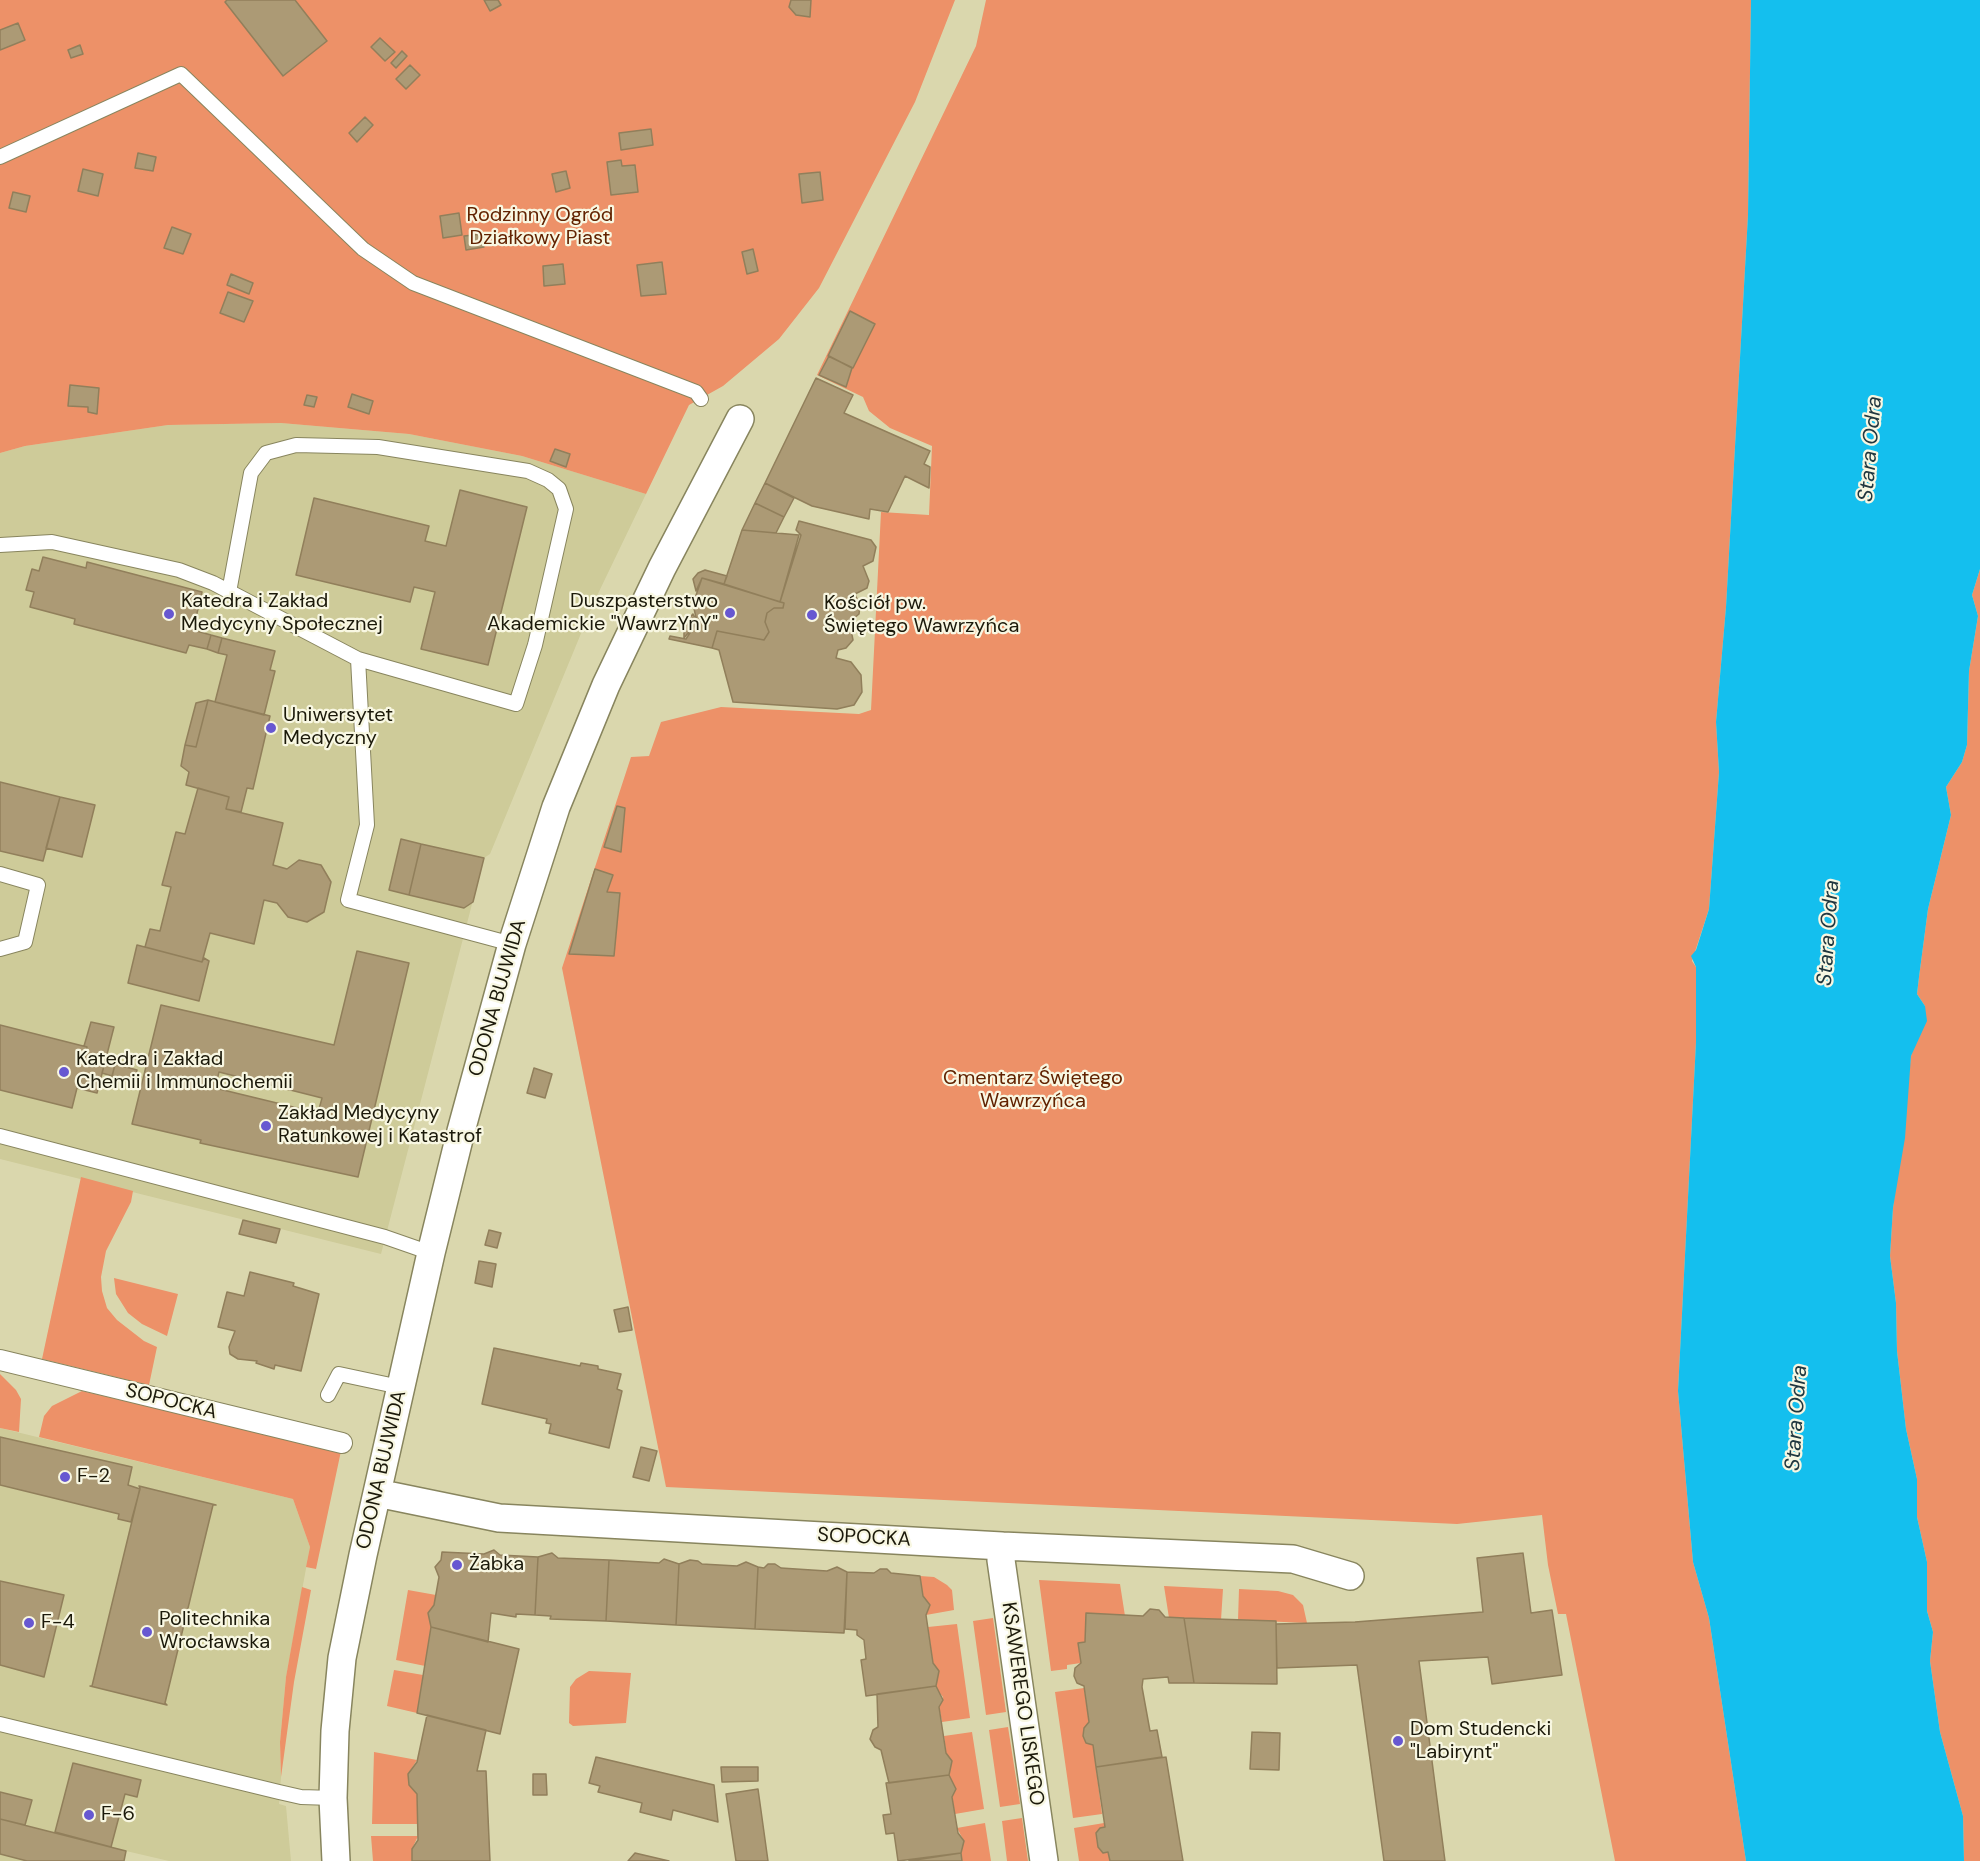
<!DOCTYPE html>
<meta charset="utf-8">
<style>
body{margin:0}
canvas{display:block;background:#dad7ad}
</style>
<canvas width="1980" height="1861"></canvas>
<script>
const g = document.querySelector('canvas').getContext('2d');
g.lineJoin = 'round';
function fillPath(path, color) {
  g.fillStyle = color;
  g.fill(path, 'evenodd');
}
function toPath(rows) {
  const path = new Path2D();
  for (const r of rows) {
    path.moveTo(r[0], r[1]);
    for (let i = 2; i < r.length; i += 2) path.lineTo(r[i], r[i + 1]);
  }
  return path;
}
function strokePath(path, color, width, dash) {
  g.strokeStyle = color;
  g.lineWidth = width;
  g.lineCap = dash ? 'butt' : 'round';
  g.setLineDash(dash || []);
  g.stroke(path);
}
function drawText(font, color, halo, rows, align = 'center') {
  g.font = font + ' "DM Sans",sans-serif';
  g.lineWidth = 4.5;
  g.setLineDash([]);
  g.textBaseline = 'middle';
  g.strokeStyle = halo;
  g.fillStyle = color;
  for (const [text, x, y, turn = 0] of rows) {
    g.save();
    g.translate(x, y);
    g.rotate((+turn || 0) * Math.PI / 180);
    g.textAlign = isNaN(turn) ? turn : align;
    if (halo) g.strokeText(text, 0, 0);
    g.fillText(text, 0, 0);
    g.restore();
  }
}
fillPath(toPath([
 [281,423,409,434,522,456,646,494,594,602,490,854,484,858,381,1254,0,1159,0,453,25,446,168,425],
 [0,1428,293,1499,310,1547,286,1677,280,1742,281,1777,279,1804,286,1806,291,1861,169,1861,126,1851,124,1861,0,1861]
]), '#cecb99');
fillPath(toPath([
 [0,0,955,0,915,102,819,288,779,339,723,386,689,405,646,494,522,456,409,434,281,423,168,425,25,446,0,453],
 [986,0,1751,0,1748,215,1726,607,1716,722,1719,772,1709,909,1692,961,1696,967,1696,1042,1678,1391,1693,1562,1709,1618,1746,1861,1615,1861,1566,1614,1558,1614,1548,1565,1542,1515,1457,1524,666,1487,562,968,631,757,649,756,661,722,721,707,859,714,871,710,881,512,929,515,932,446,890,428,869,411,863,397,817,375,976,46],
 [1980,569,1980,1861,1964,1861,1963,1816,1940,1732,1930,1661,1933,1632,1927,1611,1927,1562,1917,1517,1917,1479,1906,1429,1897,1351,1896,1303,1890,1256,1893,1208,1911,1056,1925,1006,1917,994,1919,977,1928,909,1951,815,1946,787,1962,762,1967,745,1969,671,1978,616,1972,595],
 [81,1177,133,1191,131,1202,106,1251,101,1277,102,1291,107,1308,117,1320,144,1341,157,1347,149,1385,42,1359],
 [114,1278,178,1294,167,1336,142,1324,128,1313,116,1294],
 [0,1374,16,1390,21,1399,19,1432,0,1428],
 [82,1391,341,1451,316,1569,306,1567,310,1547,293,1499,39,1437,44,1416,52,1406],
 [920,1576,934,1577,947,1585,952,1590,954,1610,926,1615,930,1605,923,1596],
 [1039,1580,1120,1584,1125,1616,1085,1642,1078,1643,1081,1663,1067,1665,1067,1669,1051,1671],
 [1164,1586,1223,1589,1221,1620,1169,1618],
 [302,1587,311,1590,294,1682,281,1777,280,1742,286,1677],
 [1239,1589,1278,1591,1293,1595,1303,1605,1307,1623,1238,1620],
 [408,1590,436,1595,434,1605,428,1613,432,1623,425,1666,396,1660],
 [993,1618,1006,1712,986,1715,973,1621],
 [957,1624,970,1718,942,1722,939,1707,943,1697,937,1690,936,1681,939,1671,933,1663,928,1627],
 [394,1670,423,1675,417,1713,387,1706],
 [589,1671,631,1673,626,1723,573,1726,569,1723,570,1687,576,1679],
 [1084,1688,1089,1722,1084,1728,1083,1736,1086,1743,1093,1745,1102,1814,1073,1818,1055,1692],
 [1008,1727,1020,1804,1000,1807,989,1730],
 [972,1732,984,1809,955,1814,952,1797,956,1789,950,1780,949,1770,952,1761,946,1753,944,1736],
 [374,1752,417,1760,408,1774,409,1785,417,1794,418,1824,372,1824],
 [1022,1818,1028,1861,1007,1861,1002,1821],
 [985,1823,991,1861,962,1861,960,1849,964,1841,957,1828],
 [1104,1823,1105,1827,1100,1828,1096,1834,1098,1847,1103,1853,1108,1852,1110,1861,1079,1861,1074,1828],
 [371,1836,418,1836,412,1849,412,1861,373,1861]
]), '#ed9168');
fillPath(toPath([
 [1751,0,1980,0,1980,569,1972,595,1978,616,1969,671,1967,745,1962,762,1946,787,1951,815,1928,909,1919,977,1917,994,1925,1006,1927,1021,1911,1056,1905,1138,1893,1208,1890,1256,1896,1303,1897,1351,1906,1429,1917,1479,1917,1517,1927,1562,1927,1611,1933,1632,1930,1661,1940,1732,1963,1816,1964,1861,1746,1861,1709,1618,1693,1562,1678,1391,1696,1042,1696,967,1691,956,1696,950,1709,909,1719,772,1716,722,1726,607,1748,215]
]), '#14bfee');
const building = toPath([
 [227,0,295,0,327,41,283,76,225,2,227,0],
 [484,0,498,0,501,5,490,11,484,0],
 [791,0,811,0,810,17,796,15,789,7,791,0],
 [18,23,25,40,0,50,0,30,18,23],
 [380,38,395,52,385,61,371,47,380,38],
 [80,45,83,54,71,58,68,50,80,45],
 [402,51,407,56,396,68,391,63,402,51],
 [410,65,420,75,406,89,396,79,410,65],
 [365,117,373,125,357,142,349,133,365,117],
 [651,129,653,145,621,150,619,133,651,129],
 [138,153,156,157,153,171,135,168,138,153],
 [621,160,622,166,635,165,638,192,611,195,607,162,621,160],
 [83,169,103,174,98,196,78,191,83,169],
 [566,171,570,188,556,192,552,174,566,171],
 [820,172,823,200,802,203,799,174,820,172],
 [13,192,30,196,26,212,9,208,13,192],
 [459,213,462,235,443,238,440,216,459,213],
 [172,227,191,234,183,254,164,248,172,227],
 [482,234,484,247,466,250,464,236,482,234],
 [753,249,758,271,747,274,742,252,753,249],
 [662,262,666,294,641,296,637,265,662,262],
 [563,264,565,284,544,286,543,266,563,264],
 [231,274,253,283,249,294,227,285,231,274],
 [228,292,253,301,244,322,220,313,228,292],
 [850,311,875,324,853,368,828,356,850,311],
 [829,356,852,368,846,387,819,375,829,356],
 [816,378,853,395,844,413,930,451,924,464,930,467,929,488,905,476,888,512,870,509,869,519,812,506,765,483,816,378],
 [70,385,99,388,97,414,88,412,88,407,68,406,70,385],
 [352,394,373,401,369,414,348,407,352,394],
 [307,395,317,397,314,407,304,405,307,395],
 [555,449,570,454,566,467,550,461,555,449],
 [765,483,794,498,784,517,755,503,765,483],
 [460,490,527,507,488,665,421,649,435,592,414,587,410,602,296,575,314,498,429,526,425,541,446,546,460,490],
 [755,503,784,517,776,533,742,530,755,503],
 [799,521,871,540,876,547,873,561,863,566,869,581,867,588,855,594,860,606,859,614,846,625,851,630,853,640,846,648,838,650,836,658,851,662,861,675,862,692,854,705,837,709,733,702,719,650,712,648,717,631,764,640,769,632,765,622,767,613,774,608,783,608,784,603,780,602,801,535,796,530,799,521],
 [742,530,799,535,780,602,724,584,742,530],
 [43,557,86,568,87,562,202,592,193,630,211,635,207,649,189,645,186,653,74,624,75,619,30,607,34,592,26,590,32,569,39,571,43,557],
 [705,570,727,576,724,584,702,578,696,591,693,579,698,573,705,570],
 [702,578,784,603,783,608,774,608,767,613,765,622,769,632,764,640,717,631,712,648,669,639,670,636,686,639,697,622,693,604,702,578],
 [693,614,697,622,684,638,684,623,693,614],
 [211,635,222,638,218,653,207,649,211,635],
 [222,638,275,651,270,670,275,671,264,715,215,702,227,655,218,653,222,638],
 [208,700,270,716,253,789,247,788,241,812,226,809,229,797,186,785,189,772,181,766,185,745,196,747,208,700],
 [208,700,196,747,185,745,196,703,208,700],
 [0,782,60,797,43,861,0,851,0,782],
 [198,788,229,797,226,809,283,823,273,865,287,869,299,860,321,865,331,882,324,912,307,922,288,917,277,903,264,900,254,944,210,933,202,962,145,947,150,929,160,931,171,887,162,885,176,832,185,834,198,788],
 [60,797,95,805,82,857,46,848,60,797],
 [617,806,625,808,621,852,604,847,617,806],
 [401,839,421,844,409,895,389,890,401,839],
 [421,844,484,858,473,902,464,908,409,895,421,844],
 [595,869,613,875,607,892,620,893,614,956,569,954,595,869],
 [137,945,202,962,204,958,209,961,199,1001,128,983,137,945],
 [357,951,409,963,358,1177,200,1143,201,1140,132,1124,161,1005,334,1045,357,951],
 [219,1072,322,1098,318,1113,215,1088,219,1072],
 [91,1022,114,1027,105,1062,85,1057,87,1047,84,1046,91,1022],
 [0,1025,87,1047,85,1057,105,1062,97,1093,77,1088,72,1108,0,1090,0,1025],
 [105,1062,115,1065,112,1076,102,1073,105,1062],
 [115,1064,137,1070,134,1083,112,1077,115,1064],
 [534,1068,552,1074,545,1098,527,1093,534,1068],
 [243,1220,280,1229,276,1243,239,1234,243,1220],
 [489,1230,501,1233,497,1248,485,1245,489,1230],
 [479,1261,496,1264,492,1287,475,1283,479,1261],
 [250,1272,294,1283,293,1286,319,1294,301,1371,275,1365,274,1369,256,1363,257,1361,238,1359,230,1354,229,1347,235,1331,218,1327,227,1292,244,1296,250,1272],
 [628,1307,632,1330,619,1332,614,1310,628,1307],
 [494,1348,580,1366,581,1363,598,1366,598,1369,621,1374,617,1389,622,1391,609,1448,549,1433,551,1424,546,1423,547,1419,482,1404,494,1348],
 [0,1437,132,1467,128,1485,140,1489,131,1522,118,1519,119,1514,0,1485,0,1437],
 [641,1447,657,1451,649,1481,633,1477,641,1447],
 [139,1486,216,1505,213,1505,165,1703,167,1705,90,1686,92,1686,140,1488,139,1486],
 [494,1550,500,1555,538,1557,535,1615,516,1614,516,1617,491,1613,488,1642,431,1627,428,1613,434,1605,439,1577,435,1567,441,1560,442,1552,484,1554,494,1550],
 [552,1553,558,1558,609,1560,606,1621,550,1619,551,1616,535,1615,538,1557,552,1553],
 [1523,1553,1531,1613,1552,1610,1562,1675,1492,1684,1488,1657,1419,1661,1445,1861,1384,1861,1357,1665,1277,1668,1276,1624,1355,1622,1483,1612,1477,1558,1523,1553],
 [664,1559,679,1564,676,1625,606,1621,609,1560,659,1563,664,1559],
 [690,1560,698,1561,702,1564,737,1566,746,1562,758,1567,755,1629,676,1625,679,1564,690,1560],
 [768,1564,775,1564,781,1568,827,1571,837,1567,847,1572,844,1633,755,1629,758,1567,764,1568,768,1564],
 [880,1569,887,1569,891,1573,920,1576,923,1596,930,1605,926,1615,933,1663,939,1671,936,1686,866,1696,861,1660,866,1659,864,1640,857,1635,857,1630,845,1629,847,1572,874,1573,880,1569],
 [0,1581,64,1595,44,1677,0,1665,0,1581],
 [1150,1609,1159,1610,1165,1617,1184,1618,1194,1683,1169,1683,1168,1677,1143,1679,1142,1687,1150,1731,1157,1730,1162,1757,1096,1767,1093,1745,1086,1743,1083,1736,1084,1728,1089,1722,1084,1686,1077,1683,1074,1676,1075,1668,1081,1663,1078,1643,1085,1642,1086,1613,1143,1616,1150,1609],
 [1184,1618,1276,1621,1277,1684,1194,1683,1184,1618],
 [431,1627,519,1649,500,1734,417,1713,431,1627],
 [936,1686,943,1700,939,1707,946,1753,952,1761,949,1775,889,1783,881,1750,875,1747,870,1739,873,1730,878,1727,877,1694,936,1686],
 [427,1715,486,1730,477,1771,486,1771,490,1861,412,1861,412,1849,418,1840,417,1794,409,1785,408,1774,417,1762,427,1715],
 [1252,1732,1280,1733,1279,1770,1250,1769,1252,1732],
 [596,1757,714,1785,718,1822,673,1810,671,1820,640,1812,642,1803,598,1792,600,1786,589,1783,596,1757],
 [1166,1757,1183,1861,1110,1861,1108,1852,1103,1853,1098,1847,1096,1833,1100,1828,1105,1827,1096,1767,1166,1757],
 [73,1763,141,1780,137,1797,125,1794,111,1847,55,1832,73,1763],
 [721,1767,758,1767,758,1781,722,1782,721,1767],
 [533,1774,546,1774,547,1795,533,1795,533,1774],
 [949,1775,956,1789,952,1797,958,1833,964,1841,961,1853,898,1861,894,1833,886,1834,883,1815,891,1814,886,1783,949,1775],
 [758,1789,768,1861,736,1861,726,1794,758,1789],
 [0,1792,32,1800,25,1825,0,1819,0,1792],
 [0,1819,126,1851,124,1861,27,1861,0,1854,0,1819],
 [635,1853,669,1861,628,1861,635,1853],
 [961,1853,962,1861,909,1861,961,1853]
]);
fillPath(building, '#ac9a75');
strokePath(building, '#917f5b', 1.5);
const service = toPath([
 [0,157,181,74,363,249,413,283,696,392,701,399],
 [0,545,52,542,179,570,213,583,358,659,367,825,348,900,512,944],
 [229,592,251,473,266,453,296,445,378,447,528,471,548,480,559,489,566,509,535,645,516,704,358,659],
 [0,874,38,885,25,942,0,949],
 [0,1136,385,1237,431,1253],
 [328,1395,339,1374,400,1387],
 [0,1724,279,1792,301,1797,333,1798]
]);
const pedestrian = toPath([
 [0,1360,342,1443]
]);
const minor = toPath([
 [377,1493,499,1518,1002,1546,1293,1559,1350,1576],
 [1002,1546,1001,1560,1044,1861],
 [336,1861,333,1798,335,1731,342,1658,363,1555,431,1253,461,1131,512,944,556,807,606,685,662,568,740,419]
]);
strokePath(service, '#88855e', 16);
strokePath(pedestrian, '#88855e', 22);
strokePath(minor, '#88855e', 30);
strokePath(service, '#fff', 14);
strokePath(pedestrian, '#fff', 20);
strokePath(minor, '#fff', 27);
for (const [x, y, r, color] of [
 [730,613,6,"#6758d1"],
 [169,614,6,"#6758d1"],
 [812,615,6,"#6758d1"],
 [271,728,6,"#6758d1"],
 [64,1072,6,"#6758d1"],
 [266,1126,6,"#6758d1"],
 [65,1477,6,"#6758d1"],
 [457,1565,6,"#6758d1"],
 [29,1623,6,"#6758d1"],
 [147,1632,6,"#6758d1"],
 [1398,1741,6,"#6758d1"],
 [89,1815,6,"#6758d1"]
]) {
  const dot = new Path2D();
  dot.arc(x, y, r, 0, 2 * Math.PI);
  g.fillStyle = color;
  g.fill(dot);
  strokePath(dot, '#f8f7e2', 2);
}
drawText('20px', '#612200', '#f8f7e2', [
 ["Rodzinny Ogród",540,216],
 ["Działkowy Piast",540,239],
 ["Cmentarz Świętego",1033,1079],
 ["Wawrzyńca",1033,1102]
]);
drawText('20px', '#1b190a', '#f8f7e2', [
 ["Katedra i Zakład",181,602],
 ["Medycyny Społecznej",181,625],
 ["Duszpasterstwo",718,602,"right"],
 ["Akademickie \"WawrzYnY\"",718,625,"right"],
 ["Kościół pw.",824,604],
 ["Świętego Wawrzyńca",824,627],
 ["Uniwersytet",283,716],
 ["Medyczny",283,739],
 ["Katedra i Zakład",76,1060],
 ["Chemii i Immunochemii",76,1083],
 ["Zakład Medycyny",278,1114],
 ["Ratunkowej i Katastrof",278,1137],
 ["F-2",77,1477],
 ["Żabka",469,1565],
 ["Politechnika",159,1620],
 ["Wrocławska",159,1643],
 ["F-4",41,1623],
 ["Dom Studencki",1410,1730],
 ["\"Labirynt\"",1410,1753],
 ["F-6",101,1815]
], 'left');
drawText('20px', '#1b190a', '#f8f7e2', [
 ["ODONA BUJWIDA",498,998,-74],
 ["SOPOCKA",171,1402,14],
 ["ODONA BUJWIDA",382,1470,-77],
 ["SOPOCKA",864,1538,3],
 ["KSAWEREGO LISKEGO",1022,1704,82]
]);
drawText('italic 21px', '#203740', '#f8f7e2', [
 ["Stara Odra",1871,449,-85],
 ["Stara Odra",1829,933,-86],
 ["Stara Odra",1797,1418,-86]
]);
</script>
